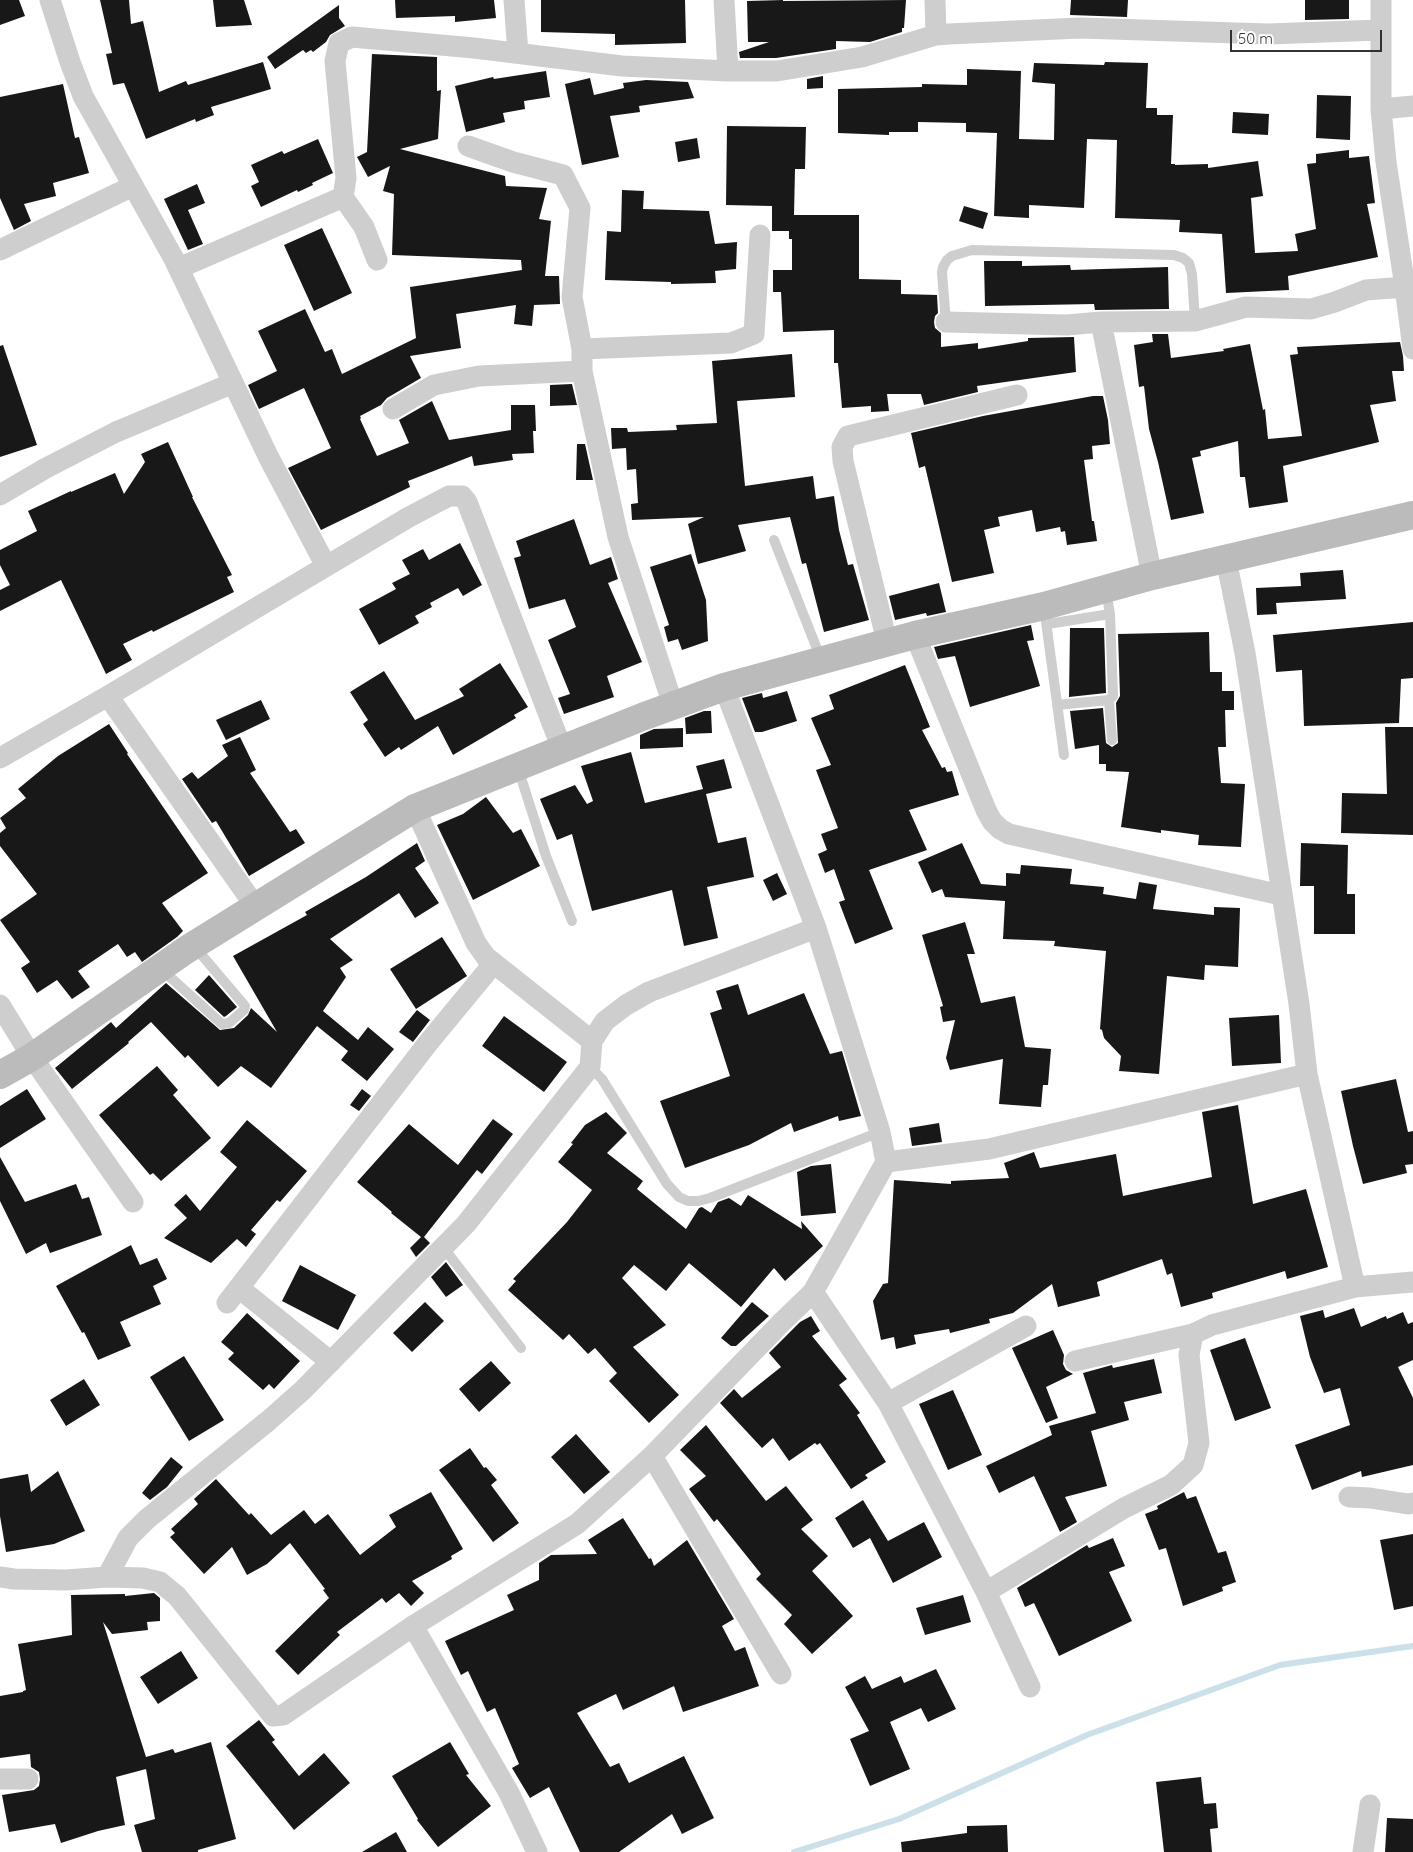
<!DOCTYPE html>
<style>
body{margin:0}
#map{position:relative;width:1413px;height:1852px;overflow:hidden;background:#fff;font-family:Quicksand,sans-serif}
canvas{display:block}
.scale{position:absolute;left:1230px;top:30px;width:152px;height:22px;box-sizing:border-box;border:2px solid #313131;border-top:0;padding-left:6px;font-size:15px;line-height:18px;white-space:nowrap;color:#313131;-webkit-text-stroke:4px #fff;paint-order:stroke}
</style>
<div id="map">
<canvas width="1413" height="1852"></canvas>
<div class="scale">50 m</div>
</div>
<script>
const g = document.querySelector('canvas').getContext('2d');
g.lineJoin = 'round';
function toPath(rows) {
  const path = new Path2D();
  for (const r of rows) {
    path.moveTo(r[0], r[1]);
    for (let i = 2; i < r.length; i += 2) path.lineTo(r[i], r[i + 1]);
  }
  return path;
}
function strokePath(path, color, width, dash) {
  g.strokeStyle = color;
  g.lineWidth = width;
  g.lineCap = dash ? 'butt' : 'round';
  g.setLineDash(dash || []);
  g.stroke(path);
}
function fillPath(path, color) {
  g.fillStyle = color;
  g.fill(path, 'evenodd');
}
strokePath(toPath([
 [794,1852,899,1819,1087,1735,1280,1665,1413,1646]
]), '#cbe0e8', 6);
fillPath(toPath([
 [0,0,19,0,25,16,0,25],
 [100,0,129,0,131,24,143,21,159,92,186,81,188,85,263,62,271,89,211,107,214,115,196,122,195,119,146,139,124,83,113,85,106,54,112,53],
 [213,0,244,0,252,25,216,27],
 [395,0,494,0,496,18,455,22,455,16,396,18],
 [541,0,685,0,686,43,615,45,615,34,541,32],
 [783,0,783,1,906,0,904,28,902,28,902,32,870,42,836,41,836,49,776,58,740,58,739,52,769,42,748,42,747,1],
 [1071,0,1128,0,1127,17,1070,15],
 [1305,0,1349,0,1349,19,1305,20],
 [339,5,339,18,345,26,330,35,326,42,313,52,311,50,306,53,303,50,275,69,267,57],
 [372,54,437,57,437,91,441,90,438,139,400,149,505,176,506,186,547,188,539,219,551,221,545,276,559,276,560,304,534,305,532,326,514,324,516,305,456,314,461,348,410,356,421,378,387,398,381,405,360,416,361,418,360,419,377,456,409,443,399,420,432,401,449,440,511,430,511,405,535,405,536,431,533,431,534,453,512,454,513,460,474,466,472,456,408,481,410,487,321,530,288,468,331,448,304,388,259,409,248,385,277,371,258,331,305,309,325,352,332,349,342,374,416,338,410,287,522,270,521,260,392,255,394,194,383,191,390,166,368,177,357,157,367,152],
 [1105,62,1148,63,1146,108,1157,108,1157,115,1173,115,1171,164,1175,164,1175,165,1208,164,1208,168,1258,161,1263,196,1251,198,1255,253,1298,251,1295,234,1316,229,1307,164,1316,163,1316,154,1349,150,1349,158,1369,156,1375,203,1367,204,1378,257,1288,276,1289,290,1226,293,1222,234,1179,232,1180,220,1115,218,1117,140,1087,139,1084,208,1029,205,1029,218,994,216,997,133,966,132,966,123,918,122,918,132,889,132,889,135,838,133,838,89,922,87,922,84,967,85,967,69,1021,71,1019,139,1054,140,1055,84,1032,82,1034,63,1104,65],
 [546,71,550,97,524,101,525,109,503,113,505,122,466,132,455,86,493,77,494,79],
 [823,76,823,88,807,89,807,79],
 [590,78,594,95,624,88,623,83,646,80,688,82,694,98,639,106,640,112,610,116,619,157,582,165,565,84],
 [63,84,75,138,79,137,89,173,53,183,56,196,24,204,31,221,14,230,0,198,0,97],
 [1317,95,1351,96,1350,140,1316,138],
 [1233,112,1269,114,1268,135,1232,133],
 [727,126,806,127,805,169,795,169,794,215,859,215,859,279,901,280,901,294,937,295,938,313,935,316,934,322,935,328,941,333,941,347,978,343,978,349,1028,341,1028,338,1074,337,1076,372,977,386,978,392,924,405,921,394,887,394,889,411,871,412,871,406,842,408,838,363,834,363,834,330,783,332,781,292,773,292,773,270,792,270,792,239,789,239,789,231,772,231,772,206,726,205],
 [697,138,700,158,678,162,675,142],
 [318,139,333,173,312,183,313,185,298,192,297,190,261,207,251,186,259,182,251,165,282,151,284,154],
 [197,184,205,203,188,210,203,244,188,250,164,199],
 [622,190,644,191,643,209,709,211,715,244,737,242,736,269,715,271,716,283,671,284,671,282,605,280,607,231,621,232],
 [964,206,988,213,983,229,959,221],
 [322,228,352,293,314,311,284,245],
 [984,261,1022,261,1022,266,1070,265,1071,270,1168,267,1169,309,1095,310,1094,304,985,306],
 [1152,334,1168,334,1171,358,1224,351,1223,349,1250,344,1263,410,1265,409,1268,439,1302,436,1290,355,1298,354,1297,347,1400,342,1403,356,1404,371,1392,371,1396,401,1370,405,1379,442,1283,466,1288,502,1249,508,1245,477,1240,477,1238,441,1200,451,1201,456,1192,458,1204,513,1171,520,1158,462,1149,429,1144,386,1139,387,1134,345,1153,342],
 [3,345,37,445,0,457,0,346],
 [792,354,795,397,737,401,745,486,813,476,816,499,834,496,839,530,848,565,853,564,869,620,824,632,806,563,802,564,790,517,738,525,746,551,698,564,688,524,704,517,632,520,631,504,638,503,636,469,627,470,626,448,612,449,611,428,627,428,628,432,677,430,676,425,717,423,712,361],
 [572,384,577,405,550,406,550,385],
 [1093,396,1103,396,1108,420,1110,444,1092,446,1093,459,1084,460,1092,521,1094,521,1097,541,1067,545,1065,531,1061,532,1060,527,1036,532,1032,510,998,517,1000,526,984,530,994,573,952,582,925,466,919,468,911,433,983,416],
 [168,442,193,497,192,497,232,575,227,577,234,592,153,632,152,630,123,644,132,660,106,674,61,580,0,611,0,590,10,585,0,565,0,550,37,531,28,511,71,491,71,492,115,473,124,494,145,462,141,454],
 [577,444,585,444,593,480,576,480],
 [574,519,590,565,611,557,618,579,608,583,642,662,607,676,614,697,564,714,558,698,570,694,548,640,576,627,565,599,529,609,514,558,521,556,516,541],
 [460,543,482,585,463,596,458,588,430,603,432,607,415,616,419,623,379,645,359,609,396,589,392,583,410,574,402,560,423,549,429,560],
 [691,554,706,600,708,641,682,650,678,639,668,642,664,627,669,625,650,567],
 [1343,570,1346,599,1276,603,1277,614,1257,615,1256,588,1301,586,1300,573],
 [939,583,946,612,927,616,926,613,895,620,889,596],
 [1413,622,1413,678,1401,679,1399,723,1304,726,1302,670,1276,672,1273,635],
 [1031,625,1034,640,1027,641,1040,686,970,707,955,656,938,659,934,647],
 [1070,628,1104,628,1106,693,1069,697],
 [1209,632,1210,672,1222,672,1222,691,1234,691,1234,710,1225,710,1226,747,1218,747,1221,783,1245,784,1241,847,1198,845,1199,835,1161,830,1161,833,1121,827,1129,772,1106,771,1106,764,1099,764,1099,745,1075,749,1070,711,1103,708,1106,743,1112,747,1118,743,1116,703,1120,696,1118,634],
 [500,663,528,707,514,715,516,718,453,755,438,726,401,750,399,747,385,757,363,724,368,720,350,692,384,671,415,720,464,696,459,689],
 [905,665,930,727,922,730,942,768,945,767,947,772,952,771,959,795,909,810,927,850,869,870,893,929,855,944,839,902,845,900,834,869,825,873,818,854,827,850,821,834,838,828,816,770,831,765,811,718,834,709,829,695],
 [787,691,797,721,762,732,755,732,742,698,762,693,763,698],
 [261,700,270,719,226,740,216,720],
 [704,711,711,711,712,733,686,734,685,718],
 [109,724,128,753,127,754,208,873,162,903,183,931,177,937,142,962,135,952,127,957,118,944,78,971,90,987,72,999,57,980,37,993,21,968,30,962,0,920,37,894,0,846,0,833,6,828,0,818,26,798,18,789,58,756],
 [1385,727,1413,727,1413,835,1341,833,1342,793,1387,794],
 [683,728,683,747,640,749,640,735,654,729],
 [240,737,256,770,250,773,290,832,296,829,305,843,249,876,216,821,212,823,182,779,192,772,198,779,228,756,222,745],
 [631,752,645,803,703,789,696,766,724,759,732,788,706,794,718,843,746,837,754,877,707,887,718,938,684,946,672,890,592,911,572,834,557,840,540,799,575,785,587,804,593,801,581,766],
 [486,797,513,833,521,829,540,866,473,900,437,825,463,814],
 [417,843,425,861,415,868,439,903,415,918,399,893,330,939,353,960,340,968,346,977,323,1011,358,1040,368,1027,394,1049,367,1081,341,1060,348,1051,317,1026,271,1088,241,1066,218,1087,188,1055,185,1058,151,1022,128,1042,129,1043,72,1089,55,1068,111,1022,116,1028,166,983,220,1030,234,1028,248,1015,251,1008,277,1032,233,956,307,915,305,912,366,877],
 [962,843,981,884,1006,886,1006,873,1020,874,1021,865,1072,869,1070,884,1104,887,1103,894,1136,899,1139,882,1157,885,1153,909,1214,915,1214,907,1240,908,1238,967,1205,965,1204,980,1167,976,1159,1074,1119,1071,1121,1056,1104,1038,1102,1030,1100,1029,1106,951,1054,946,1055,941,1003,939,1005,901,945,897,942,889,932,893,918,862],
 [1301,843,1348,845,1347,894,1355,894,1355,934,1314,934,1314,886,1300,886],
 [777,873,787,894,773,901,763,880],
 [965,922,975,954,967,954,981,1003,1015,996,1025,1047,1051,1049,1048,1085,1043,1085,1041,1107,999,1104,1003,1059,950,1070,946,1058,955,1020,943,1022,940,1007,943,1006,922,935],
 [442,937,467,976,416,1009,390,969],
 [209,975,237,1007,226,1016,224,1017,195,990],
 [738,984,748,1015,804,993,830,1054,842,1051,861,1116,839,1121,838,1116,794,1132,791,1123,749,1145,685,1168,660,1101,730,1076,710,1013,722,1009,716,991],
 [417,1010,430,1020,413,1042,399,1032],
 [1279,1015,1281,1063,1232,1066,1229,1018],
 [504,1016,567,1062,544,1092,482,1046],
 [157,1066,178,1090,173,1095,211,1138,161,1181,153,1173,150,1175,99,1115],
 [1396,1079,1408,1132,1413,1131,1413,1164,1405,1165,1407,1173,1363,1184,1353,1146,1341,1091],
 [27,1089,46,1119,0,1148,0,1106],
 [362,1089,371,1096,359,1111,350,1105],
 [1238,1105,1253,1204,1306,1189,1328,1267,1287,1279,1285,1271,1212,1293,1213,1298,1181,1307,1172,1273,1167,1275,1162,1259,1097,1282,1100,1296,1058,1307,1052,1284,1013,1313,989,1319,990,1323,950,1333,949,1329,914,1335,916,1344,896,1349,894,1337,881,1340,873,1301,883,1284,888,1283,894,1180,951,1184,951,1181,1009,1178,1004,1163,1034,1152,1040,1168,1116,1154,1123,1196,1212,1177,1202,1112],
 [606,1112,627,1133,607,1153,643,1181,637,1189,686,1229,699,1208,702,1207,711,1213,718,1202,729,1198,741,1206,748,1195,802,1229,801,1221,823,1246,785,1281,774,1268,741,1307,689,1263,666,1291,634,1265,622,1278,666,1325,633,1347,679,1395,649,1423,609,1381,617,1373,595,1348,588,1354,569,1334,563,1340,508,1290,516,1281,513,1279,567,1222,592,1190,558,1162,573,1144,571,1143,585,1125],
 [493,1119,513,1134,482,1174,477,1170,424,1237,430,1243,416,1257,410,1248,421,1237,391,1213,392,1212,357,1182,409,1124,458,1165],
 [247,1120,307,1171,280,1202,277,1200,251,1230,256,1234,246,1247,237,1239,211,1263,164,1238,187,1218,174,1205,186,1194,200,1211,237,1167,220,1152],
 [939,1123,942,1142,912,1146,909,1128],
 [0,1157,25,1202,76,1184,82,1199,89,1197,102,1235,50,1253,46,1243,26,1254,0,1201],
 [831,1164,836,1213,801,1216,797,1172,811,1166],
 [131,1245,140,1265,157,1258,167,1279,153,1286,161,1304,120,1322,131,1346,98,1360,84,1332,82,1333,56,1286],
 [446,1262,463,1285,446,1297,431,1277],
 [300,1265,356,1295,338,1330,282,1301],
 [425,1302,444,1321,412,1352,393,1333],
 [752,1302,769,1316,736,1346,731,1346,721,1338],
 [1354,1308,1361,1327,1386,1316,1387,1319,1403,1312,1408,1324,1413,1322,1413,1360,1398,1367,1413,1398,1413,1465,1362,1477,1361,1471,1312,1490,1295,1445,1350,1425,1340,1388,1324,1393,1310,1357,1300,1316,1323,1310,1325,1318],
 [247,1313,300,1361,274,1389,269,1384,263,1390,228,1359,234,1353,221,1342],
 [811,1316,820,1331,812,1336,847,1379,839,1385,860,1413,857,1415,886,1462,865,1475,868,1478,851,1489,820,1443,817,1445,815,1443,789,1461,773,1438,762,1448,720,1403,734,1389,742,1398,781,1367,769,1353,800,1322],
 [1053,1330,1064,1355,1063,1364,1066,1370,1073,1374,1046,1387,1058,1418,1046,1423,1012,1348],
 [1245,1338,1271,1408,1235,1421,1210,1350],
 [184,1356,224,1420,189,1441,150,1377],
 [1154,1359,1162,1393,1124,1402,1129,1420,1091,1431,1107,1486,1065,1497,1077,1522,1060,1532,1034,1476,999,1493,986,1466,1052,1435,1049,1426,1096,1413,1083,1373,1112,1365,1113,1368],
 [491,1361,511,1383,479,1412,459,1389],
 [84,1379,100,1405,66,1426,50,1400],
 [953,1390,982,1455,948,1470,919,1404],
 [706,1425,766,1501,786,1486,813,1520,801,1529,828,1556,812,1571,853,1616,812,1654,784,1624,792,1615,756,1579,761,1574,717,1519,714,1522,689,1489,706,1476,680,1450],
 [576,1434,610,1472,584,1494,551,1457],
 [470,1448,484,1468,486,1467,497,1480,491,1485,519,1523,493,1542,439,1470],
 [171,1457,183,1467,167,1487,150,1500,142,1493],
 [58,1471,85,1531,54,1544,6,1552,0,1516,0,1479,28,1474,31,1492],
 [216,1479,249,1515,251,1513,271,1535,304,1510,315,1524,328,1514,360,1555,396,1527,389,1515,431,1492,463,1549,451,1556,452,1559,412,1581,424,1593,411,1606,399,1593,386,1603,382,1598,337,1632,340,1635,298,1675,275,1651,329,1598,323,1590,325,1589,290,1543,267,1564,247,1575,232,1547,204,1574,170,1537,175,1533,171,1529,198,1504,194,1499],
 [1184,1492,1187,1499,1196,1496,1218,1553,1226,1551,1236,1582,1222,1587,1223,1591,1183,1606,1166,1548,1159,1550,1145,1514,1158,1509,1157,1506],
 [863,1500,888,1541,924,1522,942,1557,893,1583,870,1538,853,1548,835,1518],
 [623,1518,649,1559,651,1558,654,1566,687,1540,734,1619,722,1626,735,1651,745,1647,759,1686,683,1712,674,1686,623,1710,616,1694,577,1713,610,1767,619,1763,629,1783,684,1756,714,1818,682,1834,672,1814,619,1852,580,1852,549,1787,530,1798,512,1768,519,1764,495,1708,487,1712,468,1671,461,1675,445,1641,514,1610,507,1595,539,1580,539,1563,551,1555,597,1554,588,1540],
 [1413,1534,1413,1606,1394,1610,1380,1540],
 [1113,1538,1125,1566,1109,1572,1132,1621,1059,1656,1034,1603,1025,1607,1017,1588,1087,1545,1089,1548],
 [125,1594,125,1596,154,1593,160,1598,160,1621,147,1622,148,1630,112,1634,103,1622,146,1757,173,1749,175,1753,211,1742,236,1839,198,1850,198,1852,142,1852,134,1825,155,1819,146,1769,116,1777,125,1825,98,1831,61,1843,55,1824,9,1832,2,1795,34,1790,39,1786,40,1779,39,1772,31,1767,30,1754,0,1758,0,1696,23,1692,23,1691,26,1690,18,1644,72,1635,71,1595],
 [963,1595,971,1622,925,1635,916,1608],
 [181,1651,198,1678,158,1704,140,1677],
 [936,1669,956,1709,928,1722,921,1708,890,1722,910,1769,870,1786,850,1739,869,1731,845,1687,865,1676,872,1689,901,1676,904,1683],
 [259,1720,275,1740,272,1742,299,1776,324,1753,350,1783,294,1830,226,1746],
 [450,1742,469,1774,466,1775,491,1806,438,1847,417,1820,418,1819,392,1776],
 [1201,1777,1204,1804,1216,1803,1218,1828,1210,1829,1212,1852,1164,1852,1156,1782],
 [1387,1818,1413,1819,1413,1852,1385,1852],
 [1007,1825,1008,1852,902,1852,901,1842,967,1833,967,1826],
 [396,1832,407,1852,362,1852]
]), '#181818');
strokePath(toPath([
 [946,322,942,273,943,267,947,260,952,256,972,250,1174,255,1183,258,1189,263,1192,274,1195,321],
 [774,540,821,659],
 [1044,607,1064,755],
 [1048,624,1110,614],
 [1109,700,1112,740],
 [1057,705,1109,700,1113,696,1110,614,1106,590],
 [518,768,546,856,572,921],
 [160,968,222,1024,229,1023,244,1010,245,1006,194,946],
 [590,1067,602,1079,667,1184,679,1197,688,1201,698,1201,710,1198,880,1132],
 [443,1247,521,1348]
]), '#cecece', 10);
strokePath(toPath([
 [50,0,70,62,83,96,174,259,268,456,326,566],
 [514,0,518,53],
 [724,0,728,71],
 [935,0,936,35],
 [1381,0,1381,109,1386,162,1405,287,1413,349],
 [1381,109,1413,106],
 [468,146,513,162,563,175,580,208,572,297,582,349,582,371,618,537,673,705],
 [0,250,133,186],
 [377,260,364,227,343,197,346,178,335,61,339,43,352,37,474,48,622,66,728,71,777,71,862,57,936,35,949,34,1080,28,1268,34,1380,30],
 [179,268,343,197],
 [946,322,1067,325,1101,322,1195,321,1246,307,1311,309,1335,302,1366,290,1405,287],
 [1101,322,1152,576],
 [582,349,731,343,754,334,760,235],
 [393,409,434,385,479,376,582,371],
 [0,495,46,468,116,432,233,383],
 [1226,559,1245,653,1299,1004,1307,1074,1355,1287],
 [915,635,986,810,992,821,1000,829,1009,834,1281,895],
 [887,642,843,461,842,447,848,436,1017,395],
 [108,696,255,906],
 [0,758,108,696,409,517,449,496,462,496,467,502,562,749],
 [415,808,476,943,486,957,592,1041],
 [816,928,880,1132,886,1162],
 [0,1005,32,1057,133,1202],
 [239,1288,331,1362],
 [813,1292,888,1403,986,1592,1030,1687],
 [227,1303,428,1043,494,963],
 [1075,1361,1193,1334],
 [888,1403,1026,1326],
 [652,1456,781,1674],
 [1349,1497,1370,1498,1408,1504,1413,1503],
 [0,1577,14,1579,66,1580,107,1577,143,1578,160,1582,177,1596,273,1716,283,1715,413,1626,577,1524,652,1456,781,1323,813,1292,886,1162,989,1149,1307,1074],
 [107,1577,128,1538,147,1519,268,1421,303,1390,466,1224,590,1067,592,1041,605,1021,626,1005,649,992,816,928,724,687],
 [986,1592,1124,1508,1171,1485,1193,1465,1199,1443,1189,1355,1193,1334,1212,1325,1355,1287,1413,1282],
 [413,1626,509,1793,537,1852],
 [0,1779,28,1779],
 [1363,1852,1370,1805]
]), '#cecece', 21);
strokePath(toPath([
 [0,1075,32,1057,186,950,415,808,642,717,724,687,915,635,1044,606,1152,576,1413,515]
]), '#bbb', 28);
</script>
